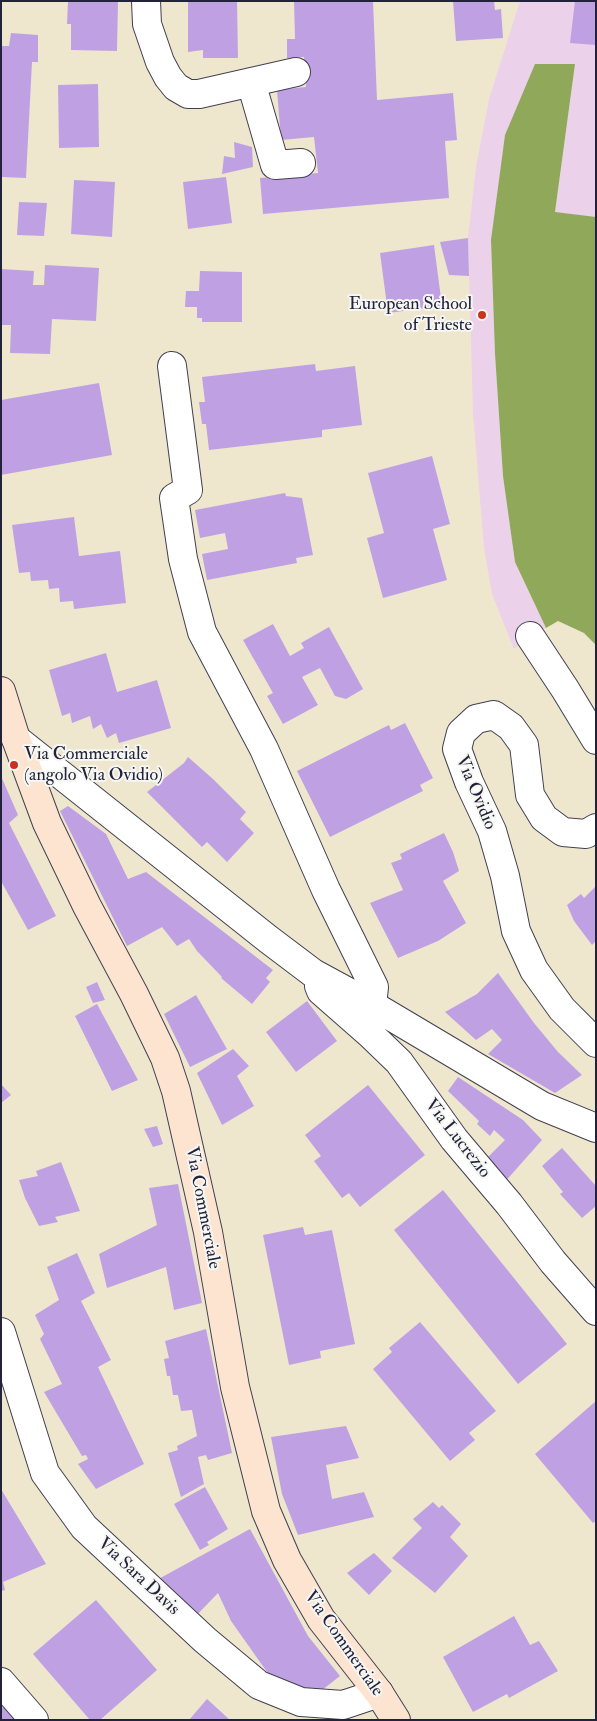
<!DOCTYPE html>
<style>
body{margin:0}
#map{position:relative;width:597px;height:1721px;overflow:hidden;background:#eee7ce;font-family:"IM FELL Double Pica",serif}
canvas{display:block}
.frame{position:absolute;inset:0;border:2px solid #22223b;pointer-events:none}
</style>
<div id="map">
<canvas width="597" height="1721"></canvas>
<div class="frame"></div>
</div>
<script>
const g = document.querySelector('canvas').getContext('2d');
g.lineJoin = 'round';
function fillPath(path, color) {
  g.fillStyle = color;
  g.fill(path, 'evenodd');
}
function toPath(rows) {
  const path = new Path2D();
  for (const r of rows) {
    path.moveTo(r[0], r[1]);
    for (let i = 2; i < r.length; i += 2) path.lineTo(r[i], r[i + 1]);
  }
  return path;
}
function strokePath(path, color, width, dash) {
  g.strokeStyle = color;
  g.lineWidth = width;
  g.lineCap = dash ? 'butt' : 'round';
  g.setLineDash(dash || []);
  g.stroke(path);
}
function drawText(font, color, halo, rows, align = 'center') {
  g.font = font + ' "IM FELL Double Pica",serif';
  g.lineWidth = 4;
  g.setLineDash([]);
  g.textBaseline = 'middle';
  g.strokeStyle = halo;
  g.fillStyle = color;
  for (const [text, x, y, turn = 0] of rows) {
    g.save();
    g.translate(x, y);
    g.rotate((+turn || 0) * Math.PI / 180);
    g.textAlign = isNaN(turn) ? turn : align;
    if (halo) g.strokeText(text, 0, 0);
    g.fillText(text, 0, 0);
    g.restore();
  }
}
fillPath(toPath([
 [520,1,596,1,596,217,555,213,575,64,491,240,495,354,503,476,515,562,546,628,530,636,514,649,492,594,484,548,473,413,468,238,476,167,489,99]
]), '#ecd1ea');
fillPath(toPath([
 [535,64,575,64,555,212,596,217,596,645,584,633,558,621,546,628,515,562,503,476,495,354,491,240,505,135]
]), '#90a85a');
fillPath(toPath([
 [68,1,118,1,117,51,71,50,71,24,67,24],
 [188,1,237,1,238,58,203,58,203,50,188,52],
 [294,1,373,1,377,100,453,93,457,140,445,141,449,198,263,214,260,178,318,173,314,137,281,140,277,90,306,87,304,57,287,58,287,39,295,39],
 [453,1,494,1,495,10,501,9,503,38,456,41],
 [575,1,596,1,596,45,570,43],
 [11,33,38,35,38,62,32,62,26,178,1,177,2,46,9,46],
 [98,84,99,147,59,148,58,85],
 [234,142,252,147,253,167,222,174,224,156,235,158],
 [226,177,232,223,188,229,183,182],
 [74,180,115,182,112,237,71,234],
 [19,202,47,203,44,236,17,235],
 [468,238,469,276,449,275,440,242],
 [434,245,442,306,388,313,380,253],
 [45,265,99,268,96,321,52,319,50,354,10,353,11,325,1,325,1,269,34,271,33,285,44,285],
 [200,271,242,272,242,322,202,322,202,318,197,318,197,307,185,307,186,291,199,291],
 [315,364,316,371,355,366,362,425,322,430,322,437,209,450,206,424,202,424,199,402,205,402,202,377],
 [99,383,112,455,1,475,1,400],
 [432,456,450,524,433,529,447,580,383,598,367,538,384,533,368,473],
 [285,493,286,496,302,498,313,555,296,558,297,563,207,580,202,554,228,549,225,533,200,538,195,510],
 [74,517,79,556,120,551,126,603,74,609,73,601,60,602,59,588,49,589,48,580,31,581,30,572,19,573,12,525],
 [273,624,290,656,304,648,301,643,329,627,363,689,346,699,335,696,320,668,302,677,318,705,283,724,267,696,273,693,243,640],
 [106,653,117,692,157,680,171,728,119,743,116,733,107,738,101,724,93,729,90,716,72,723,70,713,62,716,49,670],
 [405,723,433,778,420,785,423,791,330,837,297,771,389,725,391,730],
 [188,757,213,779,246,812,240,819,254,833,227,862,207,842,202,847,147,792,184,763],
 [1,776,18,815,9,823,56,916,28,930,1,881],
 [68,806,106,834,128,879,146,872,273,970,266,978,270,982,252,1004,221,978,222,977,197,951,189,939,177,946,162,927,127,946,60,811],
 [444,833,453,852,459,871,443,881,466,923,438,941,398,958,370,903,403,890,391,863,402,859,400,854],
 [596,886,596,941,592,945,574,921,567,905,581,894,584,898],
 [498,973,534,1023,558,1052,582,1075,555,1093,488,1054,502,1040,492,1029,476,1040,445,1012,477,994],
 [97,982,105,1000,93,1003,86,987],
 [196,995,227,1049,190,1067,164,1014],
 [307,1001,337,1041,296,1072,266,1032],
 [97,1004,138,1080,112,1091,75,1016],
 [233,1049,249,1066,237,1076,254,1106,222,1125,197,1073],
 [458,1077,523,1120,542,1140,503,1184,482,1163,505,1140,494,1130,490,1136,477,1124,479,1121,448,1091],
 [1,1084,11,1095,1,1103],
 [368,1085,425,1155,360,1207,349,1193,342,1198,314,1161,321,1156,305,1135],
 [157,1126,163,1144,153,1147,144,1129],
 [562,1148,596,1186,596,1206,582,1218,560,1194,563,1192,542,1166],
 [61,1162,80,1211,55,1217,58,1222,39,1226,25,1198,19,1180,38,1176,36,1171],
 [178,1184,202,1303,174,1310,166,1267,107,1288,99,1254,157,1225,149,1188],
 [443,1190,567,1344,518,1384,394,1230],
 [303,1227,305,1235,332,1230,355,1344,320,1351,321,1358,289,1365,263,1235],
 [77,1253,95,1293,81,1301,111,1360,98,1367,144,1464,96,1489,78,1464,88,1459,86,1455,82,1456,44,1392,62,1384,40,1339,44,1334,35,1315,59,1300,47,1267],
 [420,1322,496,1411,469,1433,475,1440,450,1461,373,1369,392,1352,389,1348],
 [206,1329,232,1453,208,1460,206,1455,198,1457,204,1484,181,1497,168,1453,178,1450,177,1446,197,1436,192,1410,181,1411,178,1395,173,1395,170,1376,167,1376,164,1359,169,1358,165,1341],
 [596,1401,596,1521,593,1523,535,1454],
 [346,1426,359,1458,326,1465,332,1499,364,1492,374,1517,298,1535,282,1494,271,1437],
 [205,1487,228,1529,207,1542,209,1545,200,1550,174,1504],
 [1,1489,46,1564,3,1582,5,1590,1,1591],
 [433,1502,439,1508,442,1505,461,1524,450,1537,468,1556,435,1593,392,1558,422,1528,413,1519],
 [250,1529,308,1636,340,1676,317,1694,272,1679,231,1621,218,1593,194,1618,153,1582],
 [374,1553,392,1571,369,1595,347,1573],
 [96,1600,157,1670,100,1720,90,1720,33,1654],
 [514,1616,530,1645,539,1641,558,1671,509,1698,507,1694,473,1712,443,1657],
 [207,1699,230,1720,189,1720],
 [1,1707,15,1710,14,1720,1,1720]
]), '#bfa1e3');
const street = toPath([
 [146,1,147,24,160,62,168,77,176,87,188,94,199,94,296,72],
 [251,82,275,165,301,163],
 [172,366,188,490,174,498,183,559,202,632,264,749,326,890,374,987,372,1005],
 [530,636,565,689,596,740],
 [16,739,268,939,313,973,372,1005,542,1106,596,1128],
 [596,828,586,834,563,832,544,818,530,795,524,745,511,727,494,715,476,719,461,733,457,749,469,782,492,831,505,876,516,931,534,970,562,1009,596,1043],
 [319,986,321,991,370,1034,399,1062,454,1139,509,1204,553,1262,596,1311],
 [1,1332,45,1473,84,1527,205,1640,259,1685,301,1702,343,1705,379,1693],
 [1,1682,34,1720]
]);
const secondary = toPath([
 [1,691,16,739,47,823,87,906,134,994,165,1058,176,1091,208,1232,235,1387,266,1511,287,1560,321,1619,379,1693,396,1720]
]);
strokePath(street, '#414051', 30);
strokePath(secondary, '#414051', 30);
strokePath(street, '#fff', 28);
strokePath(secondary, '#fde4d1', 28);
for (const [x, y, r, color] of [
 [482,315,5,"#c8321e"],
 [14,765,5,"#c8321e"]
]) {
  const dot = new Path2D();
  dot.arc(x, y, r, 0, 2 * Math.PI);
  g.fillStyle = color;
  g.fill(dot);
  strokePath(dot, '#f6f6f2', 2);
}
drawText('18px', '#22223b', '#f6f6f2', [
 ["European School",472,305],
 ["of Trieste",472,326],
 ["Via Commerciale",24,755,"left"],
 ["(angolo Via Ovidio)",24,776,"left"]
], 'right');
drawText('18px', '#22223b', '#f6f6f2', [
 ["Via Ovidio",475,793,67],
 ["Via Lucrezio",457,1139,52],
 ["Via Commerciale",202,1208,79],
 ["Via Sara Davis",138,1577,43],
 ["Via Commerciale",343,1644,55]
]);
</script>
